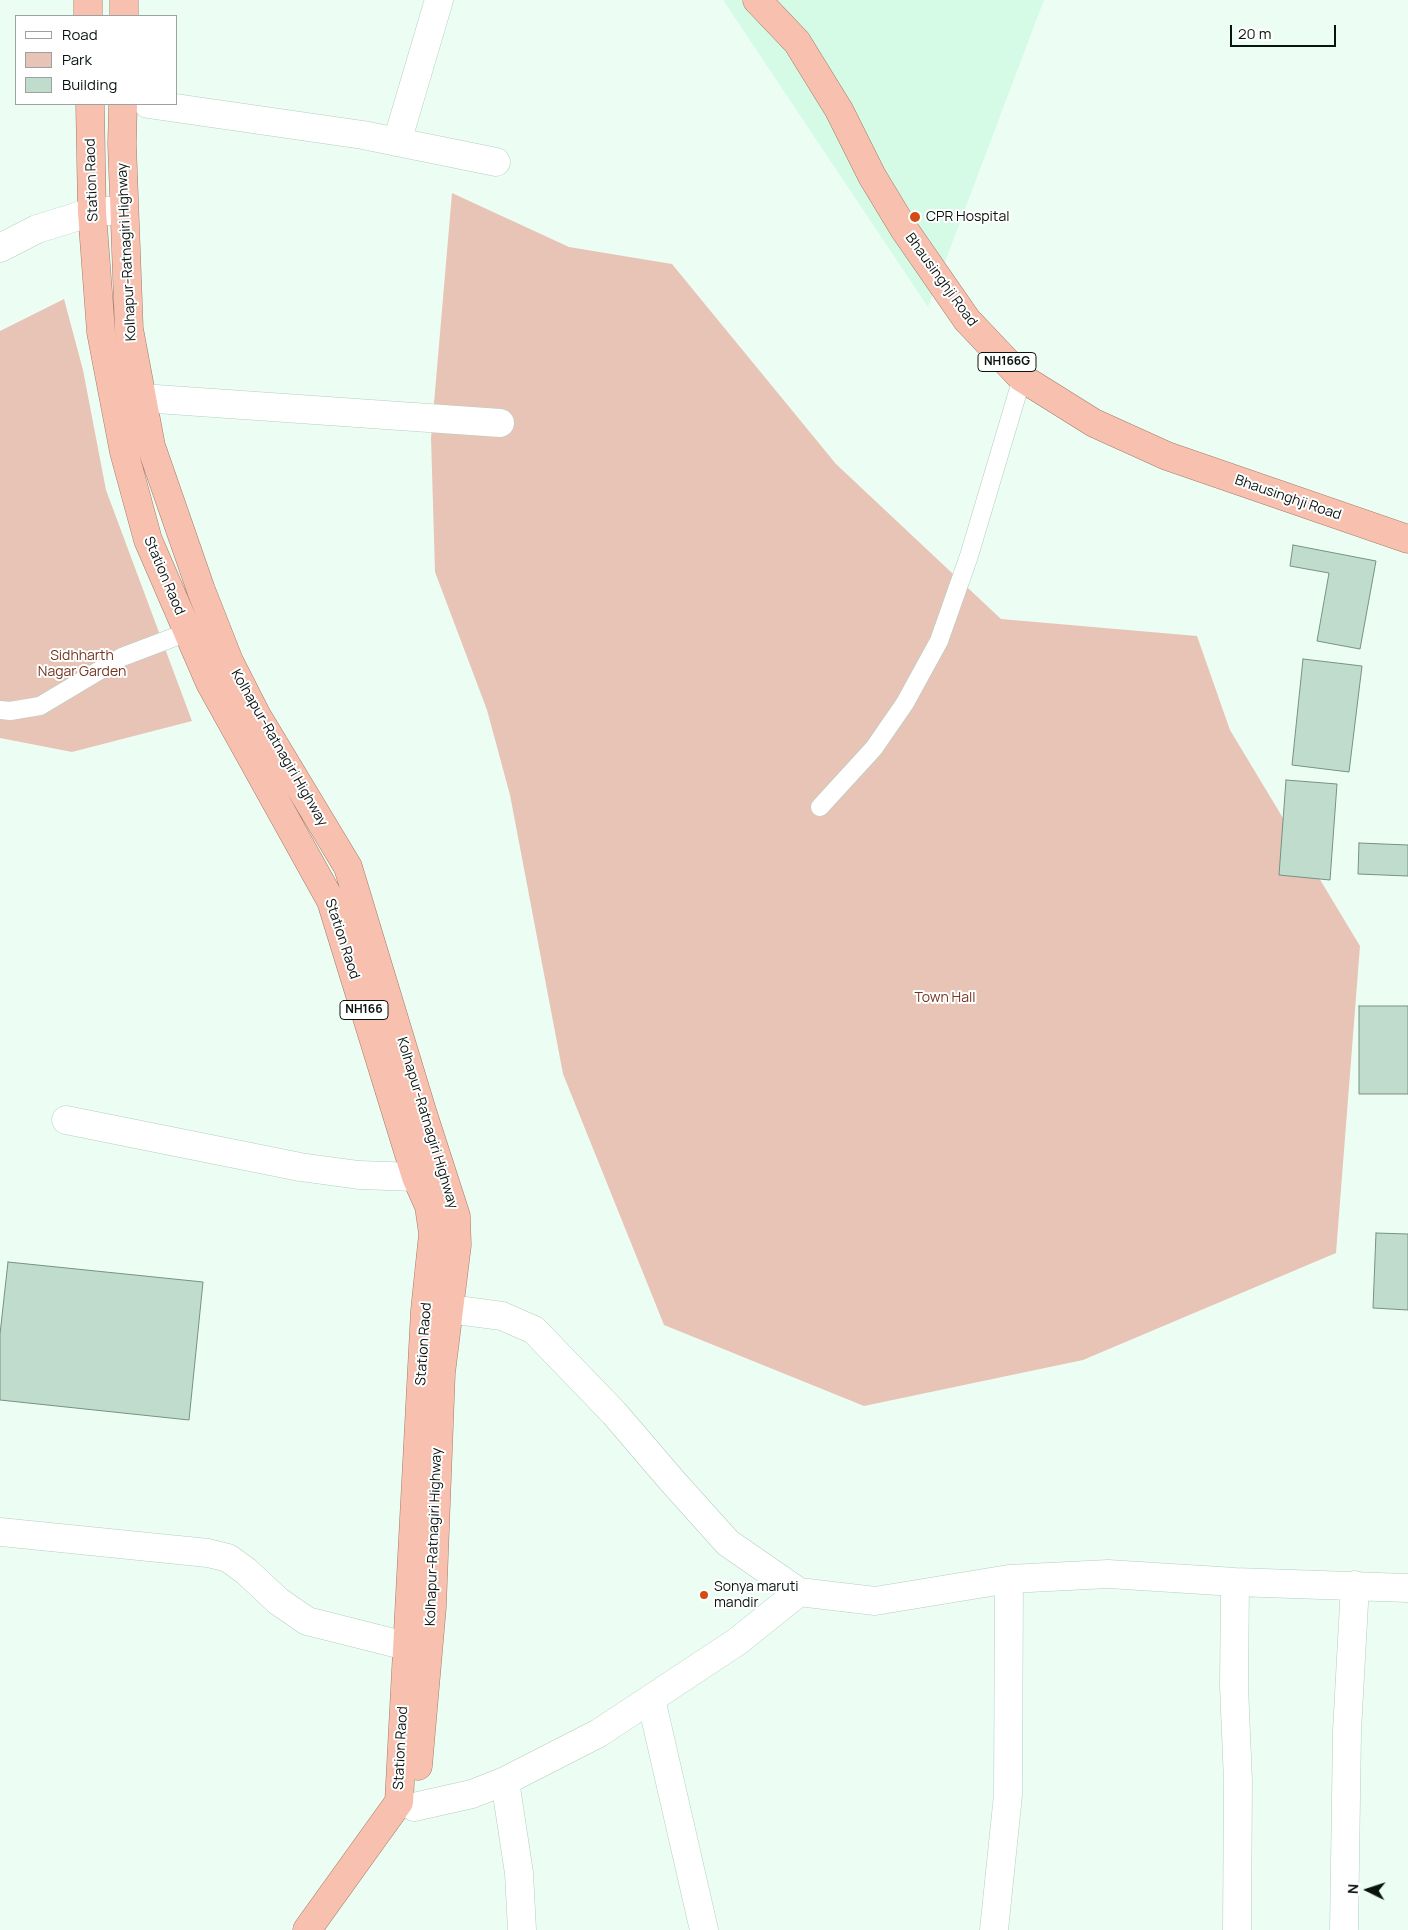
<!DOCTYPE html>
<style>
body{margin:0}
#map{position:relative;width:1408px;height:1930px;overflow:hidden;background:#ecfef4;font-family:Manrope,sans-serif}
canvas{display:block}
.legend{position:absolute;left:15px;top:15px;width:162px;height:90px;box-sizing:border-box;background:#fff;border:1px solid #9da19f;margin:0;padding:6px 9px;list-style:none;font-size:15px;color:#0a140f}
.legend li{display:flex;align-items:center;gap:10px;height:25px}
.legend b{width:25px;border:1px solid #9da19f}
.north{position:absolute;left:1343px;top:1865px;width:50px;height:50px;-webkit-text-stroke:4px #fff;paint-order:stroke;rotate:274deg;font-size:14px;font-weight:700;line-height:20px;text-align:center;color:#0a140f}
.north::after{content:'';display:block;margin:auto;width:18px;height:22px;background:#0a140f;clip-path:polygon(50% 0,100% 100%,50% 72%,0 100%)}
.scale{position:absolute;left:1230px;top:25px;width:106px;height:22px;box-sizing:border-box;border:2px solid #0a140f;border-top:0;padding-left:6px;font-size:15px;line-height:18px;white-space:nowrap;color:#0a140f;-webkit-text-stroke:4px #fff;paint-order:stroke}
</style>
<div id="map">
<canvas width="1408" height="1930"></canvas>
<ul class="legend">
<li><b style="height:6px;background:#fff"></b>Road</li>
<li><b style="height:14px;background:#e8c4b7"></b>Park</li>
<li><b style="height:14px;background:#bfdccc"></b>Building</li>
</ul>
<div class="north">N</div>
<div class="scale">20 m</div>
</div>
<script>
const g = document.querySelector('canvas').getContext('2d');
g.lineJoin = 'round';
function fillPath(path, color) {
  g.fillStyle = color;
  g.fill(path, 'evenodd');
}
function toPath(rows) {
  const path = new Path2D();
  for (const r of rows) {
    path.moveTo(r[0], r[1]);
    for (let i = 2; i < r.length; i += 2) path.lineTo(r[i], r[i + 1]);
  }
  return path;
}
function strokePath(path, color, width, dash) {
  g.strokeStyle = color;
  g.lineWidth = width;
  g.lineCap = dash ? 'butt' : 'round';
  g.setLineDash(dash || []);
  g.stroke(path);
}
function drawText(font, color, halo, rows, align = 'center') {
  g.font = font + ' Manrope,sans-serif';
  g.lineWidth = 4;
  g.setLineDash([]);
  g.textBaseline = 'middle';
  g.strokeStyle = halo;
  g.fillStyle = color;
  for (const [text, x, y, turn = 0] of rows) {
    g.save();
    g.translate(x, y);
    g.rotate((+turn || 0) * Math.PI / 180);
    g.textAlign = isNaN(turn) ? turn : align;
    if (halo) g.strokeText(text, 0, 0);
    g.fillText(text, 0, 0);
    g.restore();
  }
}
fillPath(toPath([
 [723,0,1044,0,928,307,807,126]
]), '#d5fbe6');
fillPath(toPath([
 [452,193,569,247,672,264,836,464,1001,619,1197,636,1230,730,1360,946,1336,1253,1083,1360,864,1406,664,1325,563,1074,510,795,487,710,435,572,431,438],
 [64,299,83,370,106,490,192,721,72,752,0,738,0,331]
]), '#e8c4b7');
const building = toPath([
 [1293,545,1376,561,1360,649,1317,641,1329,573,1290,566,1293,545],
 [1303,659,1362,666,1349,772,1292,765,1303,659],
 [1286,780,1337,784,1330,880,1279,875,1286,780],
 [1359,843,1408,845,1408,876,1358,874,1359,843],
 [1359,1006,1408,1006,1408,1094,1359,1094,1359,1006],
 [1376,1233,1408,1234,1408,1310,1373,1308,1376,1233],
 [8,1262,203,1282,189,1420,0,1400,0,1334,8,1262]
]);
fillPath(building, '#bfdccc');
strokePath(building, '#769282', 1);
const service = toPath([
 [0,710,10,711,40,706,122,657,188,632],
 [820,807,874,748,905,703,939,641,969,556,1022,378]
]);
const minor = toPath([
 [148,104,363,135,496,162],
 [397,142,439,0],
 [0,248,37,229,92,212,124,210],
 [142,398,500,423],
 [66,1120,300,1167,359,1175,416,1177],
 [426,1310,449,1309,502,1316,534,1330,614,1413,674,1483,728,1543,799,1592],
 [0,1532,208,1553,228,1558,246,1571,278,1601,307,1621,406,1646],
 [1235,1582,1234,1686,1238,1781,1237,1930],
 [651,1699,704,1930],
 [505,1781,519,1873,522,1930],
 [414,1807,472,1794,505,1781,599,1733,738,1641,799,1592,875,1601,1009,1579,1108,1574,1235,1582,1408,1588],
 [994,1930,1008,1795,1009,1579],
 [1344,1930,1347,1731,1355,1585]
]);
const trunk = toPath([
 [88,0,88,16],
 [757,0,797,42,839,110,872,176,904,229,967,320,1022,378,1094,423,1167,456,1408,539],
 [124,16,124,0],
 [90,104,92,212,101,332,124,452,148,540,210,683,331,901,416,1177,429,1206,433,1234,425,1310,399,1802,307,1930],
 [123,104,122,144,129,329,151,446,201,590,229,661,257,716,348,867,422,1111,456,1216,457,1245,441,1373,432,1607,418,1766]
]);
strokePath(service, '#b3cfbf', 19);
strokePath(minor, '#b3cfbf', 29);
strokePath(trunk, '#a47a69', 29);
strokePath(service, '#fff', 18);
strokePath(minor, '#fff', 28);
strokePath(trunk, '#f8c0ae', 28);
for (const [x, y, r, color] of [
 [915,217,6,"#d34c14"],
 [704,1595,5,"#d34c14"]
]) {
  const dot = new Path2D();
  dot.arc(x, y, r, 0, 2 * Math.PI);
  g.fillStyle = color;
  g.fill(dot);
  strokePath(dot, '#fff', 2);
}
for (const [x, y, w] of [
 [1007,362,58],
 [364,1010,48]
]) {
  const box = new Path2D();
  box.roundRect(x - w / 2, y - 9.5, w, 19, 4);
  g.fillStyle = '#fff';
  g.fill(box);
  strokePath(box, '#0a140f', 1);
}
drawText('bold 12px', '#0a140f', null, [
 ["NH166G",1007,362],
 ["NH166",364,1010]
]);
drawText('14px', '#0a140f', '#fff', [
 ["Station Raod",92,180,-92],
 ["Kolhapur-Ratnagiri Highway",127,252,-93],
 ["Bhausinghji Road",941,280,54],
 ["Bhausinghji Road",1288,498,19],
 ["Station Raod",164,576,67],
 ["Kolhapur-Ratnagiri Highway",279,748,60],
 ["Station Raod",342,939,72],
 ["Kolhapur-Ratnagiri Highway",427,1123,73],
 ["Station Raod",424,1344,-86],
 ["Kolhapur-Ratnagiri Highway",434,1537,-88],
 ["Station Raod",401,1748,-87]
]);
drawText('14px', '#0a140f', '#fff', [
 ["CPR Hospital",926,217],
 ["Sonya maruti",714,1587],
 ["mandir",714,1603]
], 'left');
drawText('14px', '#74351f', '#fff', [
 ["Sidhharth",82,656],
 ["Nagar Garden",82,672],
 ["Town Hall",945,998]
]);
</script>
